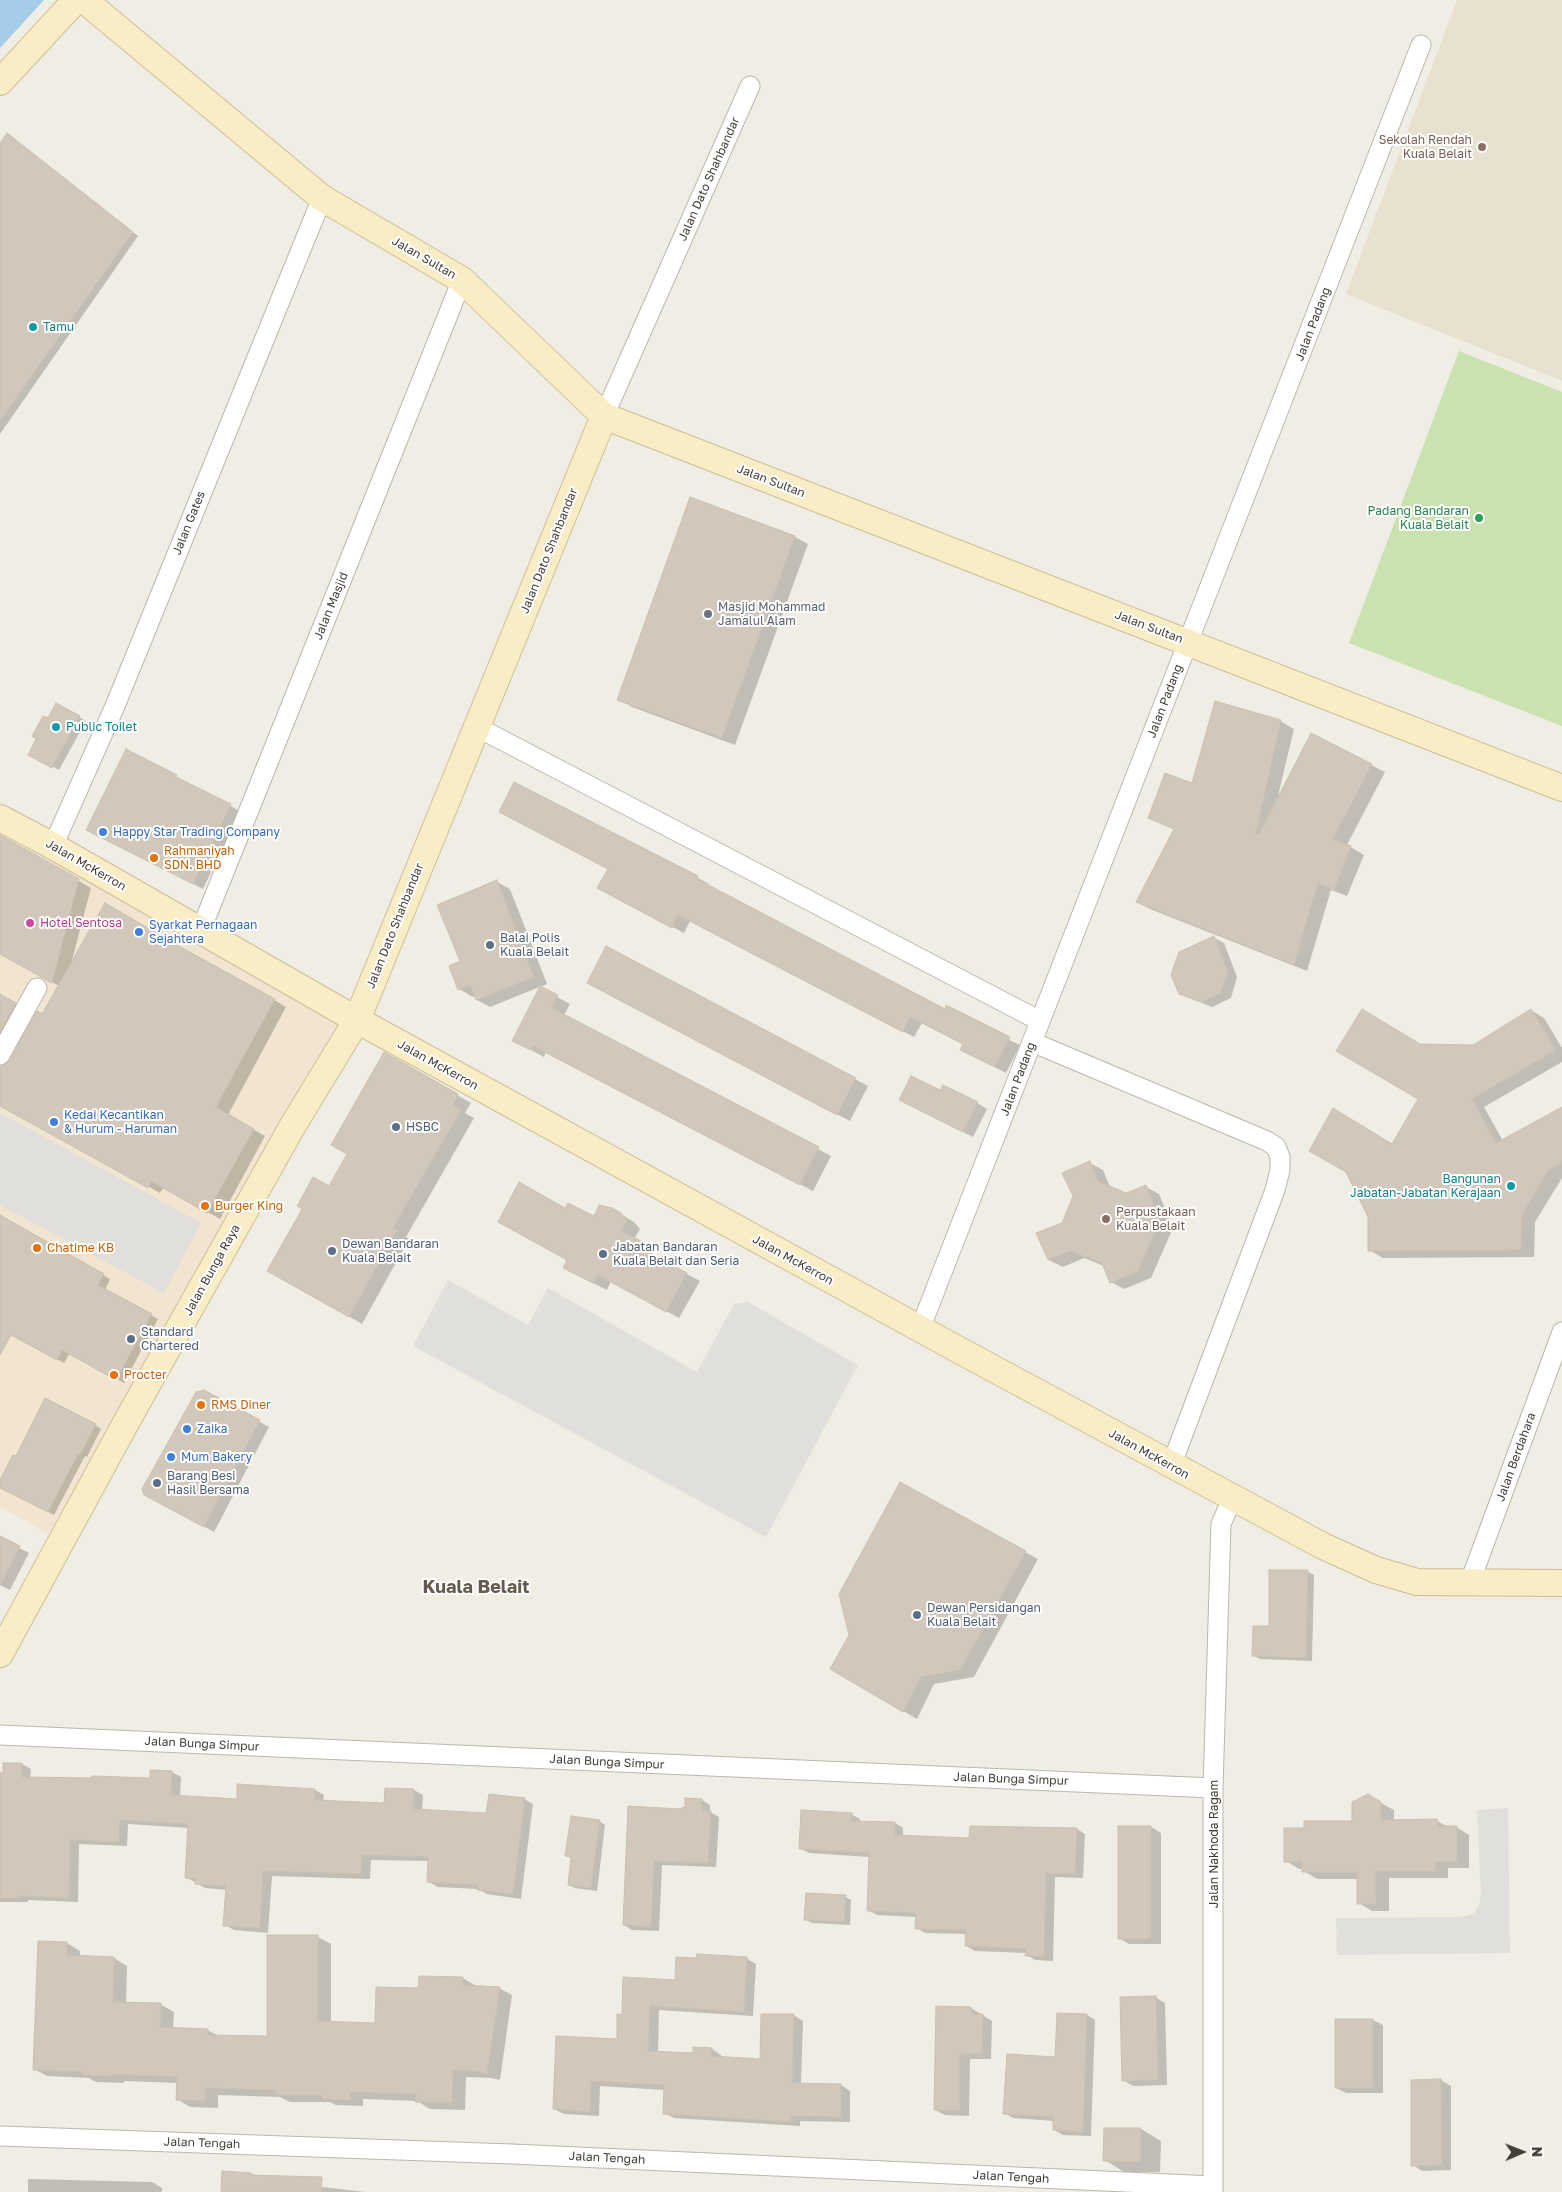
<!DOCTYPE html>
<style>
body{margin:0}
#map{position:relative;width:1562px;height:2192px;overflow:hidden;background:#f0ede4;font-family:"Golos Text",sans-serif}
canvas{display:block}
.north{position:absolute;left:1497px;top:2127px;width:50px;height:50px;-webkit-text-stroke:4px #fff;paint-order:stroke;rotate:89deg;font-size:14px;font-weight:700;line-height:20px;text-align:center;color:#423d35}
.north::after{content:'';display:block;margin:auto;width:18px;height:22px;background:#423d35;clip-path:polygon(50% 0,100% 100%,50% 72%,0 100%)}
</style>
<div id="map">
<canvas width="1562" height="2192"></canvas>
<div class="north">N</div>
</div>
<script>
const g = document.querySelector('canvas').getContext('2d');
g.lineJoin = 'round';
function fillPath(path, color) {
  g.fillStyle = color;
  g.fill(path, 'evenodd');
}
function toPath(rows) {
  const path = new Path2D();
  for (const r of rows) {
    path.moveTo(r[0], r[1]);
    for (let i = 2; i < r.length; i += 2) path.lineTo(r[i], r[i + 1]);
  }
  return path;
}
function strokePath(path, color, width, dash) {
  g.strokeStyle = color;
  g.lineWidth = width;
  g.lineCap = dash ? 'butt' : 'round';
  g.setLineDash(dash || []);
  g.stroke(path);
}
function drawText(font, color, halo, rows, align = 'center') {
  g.font = font + ' "Golos Text",sans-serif';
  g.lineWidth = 4;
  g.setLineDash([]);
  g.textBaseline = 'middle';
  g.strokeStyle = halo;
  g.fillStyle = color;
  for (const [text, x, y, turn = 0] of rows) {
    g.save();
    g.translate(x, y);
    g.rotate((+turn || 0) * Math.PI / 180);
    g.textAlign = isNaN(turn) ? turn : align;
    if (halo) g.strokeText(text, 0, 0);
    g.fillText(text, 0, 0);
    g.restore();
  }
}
fillPath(toPath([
 [0,821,357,1020,61,1540,0,1507]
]), '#f1e4d0');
fillPath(toPath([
 [1457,0,1562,0,1562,381,1346,294]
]), '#e8e1cf');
fillPath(toPath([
 [1459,351,1562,392,1562,726,1349,643]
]), '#cae1b0');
fillPath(toPath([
 [0,1113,201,1223,164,1293,0,1205],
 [448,1280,528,1325,548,1288,697,1372,734,1304,748,1302,858,1365,766,1537,413,1346],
 [1508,1808,1510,1953,1337,1955,1336,1918,1456,1917,1467,1916,1474,1913,1479,1905,1481,1895,1477,1810]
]), '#e1dfdc');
fillPath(toPath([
 [0,0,44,0,0,48]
]), '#a5cce8');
fillPath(toPath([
 [8,134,138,236,0,434,0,145],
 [795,537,808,544,735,745,632,707,619,699],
 [57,705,86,721,59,770,29,754],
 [1280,721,1294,729,1278,796,1311,735,1385,772,1347,845,1364,855,1347,896,1331,890,1307,971,1150,909,1137,902,1175,830,1149,817],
 [126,751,240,811,203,889,97,835],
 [515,784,698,878,709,884,708,886,945,1010,1020,1045,1006,1073,973,1056,964,1044,922,1023,914,1037,690,921,684,933,610,894,609,869],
 [0,836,91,888,71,964,274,1000,286,1007,228,1115,265,1136,220,1219,164,1187,160,1193,0,1104,0,995,27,1011,0,1063,2,1067,11,1061,42,1015,59,986,0,953],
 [497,882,510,889,547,984,490,1007,477,1000,476,996,473,997,459,989,462,962],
 [1214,938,1224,943,1237,977,1231,998,1212,1007,1180,994],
 [540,988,570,1004,564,1015,831,1156,813,1191,546,1052,544,1057,526,1047],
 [601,990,855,1079,868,1086,850,1121],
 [1531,1010,1544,1018,1562,1048,1562,1062,1484,1107,1503,1141,1562,1113,1562,1178,1535,1222,1534,1257,1383,1258,1369,1250,1393,1146,1420,1099,1420,1045,1473,1046],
 [384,1053,471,1103,465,1113,474,1118,406,1237,409,1239,362,1324,269,1271,330,1188,349,1154],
 [941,1092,977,1103,987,1109,973,1137,910,1105],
 [1090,1163,1103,1170,1110,1187,1126,1194,1146,1187,1159,1194,1173,1228,1151,1278,1124,1289,1111,1282,1104,1266,1084,1258,1063,1267,1049,1260,1038,1234,1063,1224],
 [612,1209,634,1222,640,1229,634,1239,653,1250,651,1255,700,1281,679,1318,611,1281,607,1290,577,1275,568,1260,566,1210,595,1218],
 [0,1216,110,1279,105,1290,158,1319,124,1383,70,1353,64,1363,0,1328],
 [204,1392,269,1427,214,1532,153,1499],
 [95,1425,101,1429,87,1457,85,1456,54,1515,0,1486,0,1483,16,1458],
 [0,1538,29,1553,10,1590,0,1585],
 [1025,1552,1038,1559,974,1677,934,1684,917,1719,831,1669],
 [1271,1572,1308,1572,1314,1575,1312,1661,1260,1659,1254,1656,1271,1628],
 [22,1764,31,1769,30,1778,151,1779,172,1772,181,1777,180,1797,238,1800,315,1790,324,1795,323,1801,385,1804,414,1790,423,1795,422,1811,487,1814,524,1799,533,1804,521,1899,487,1894,478,1889,438,1887,429,1882,429,1861,371,1860,370,1879,272,1876,268,1933,234,1930,225,1925,227,1890,205,1888,186,1877,189,1828,128,1824,127,1846,79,1844,78,1902,28,1900,28,1902,0,1902,0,1774,4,1774],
 [702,1800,710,1805,710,1812,719,1817,716,1867,662,1865,659,1931,632,1930,624,1925,629,1808,679,1810],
 [1381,1803,1394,1810,1394,1821,1437,1821,1448,1827,1456,1827,1469,1835,1469,1868,1448,1868,1448,1878,1389,1878,1389,1911,1372,1911,1359,1903,1358,1879,1317,1879,1304,1871,1304,1869,1299,1869,1286,1861,1306,1829,1353,1822],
 [851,1814,860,1819,860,1822,895,1823,903,1828,903,1837,970,1839,1077,1829,1085,1834,1083,1878,1055,1877,1053,1961,1035,1960,1027,1955,1027,1953,975,1951,966,1946,967,1934,925,1933,917,1928,917,1917,877,1915,868,1910,870,1857,809,1853,800,1848],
 [599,1821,605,1825,597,1891,575,1888,569,1885,572,1859,567,1856],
 [1151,1827,1161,1833,1161,1944,1129,1944,1119,1938],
 [845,1897,851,1900,850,1925,812,1923,805,1919],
 [268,1936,318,1937,331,1944,331,2022,376,2024,420,1990,463,1978,476,1986,499,1988,512,1995,500,2080,491,2078,466,2077,465,2110,430,2109,417,2101,363,2099,363,2106,336,2105,330,2102,290,2102,280,2097,218,2095,218,2108,190,2107,177,2099,178,2083,124,2081,124,2083,96,2082,89,2078,47,2076,34,2069,67,1943,80,1951,80,1957,114,1958,127,1966,126,2003,160,2004,174,2012,173,2028,207,2030,219,2036,268,2037],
 [746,1958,756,1964,753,2016,659,2010,658,2053,694,2054,712,2049,721,2055,721,2058,761,2061,793,2015,803,2021,801,2084,841,2085,850,2091,850,2122,800,2121,800,2126,674,2118,664,2113,665,2090,600,2086,599,2116,564,2114,554,2109,618,2041,623,2016,676,1981],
 [1155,1997,1165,2003,1167,2085,1133,2086,1123,2080],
 [971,2008,992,2021,991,2059,970,2059,969,2116,945,2115,935,2110],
 [1087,2015,1095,2020,1091,2136,1063,2135,1054,2130,1054,2121,1013,2118,1005,2113,1056,2058],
 [1373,2020,1383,2025,1383,2093,1346,2093,1336,2088],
 [1441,2080,1451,2086,1451,2170,1422,2171,1413,2165],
 [1141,2129,1161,2141,1160,2172,1124,2172,1105,2160],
 [250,2174,314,2186,365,2192,222,2192],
 [28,2179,152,2182,162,2188,162,2192,28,2192]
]), '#0003');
const building = toPath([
 [7,133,133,232,0,421,0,143,7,133],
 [690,497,795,536,722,738,617,700,690,497],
 [1215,701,1281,720,1256,833,1259,834,1311,733,1372,764,1333,839,1351,846,1334,890,1318,883,1294,965,1136,902,1174,829,1148,818,1165,773,1192,783,1215,701],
 [56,703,80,716,52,768,28,755,36,739,32,736,43,716,48,718,56,703],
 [126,749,177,775,176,777,231,804,193,884,86,830,126,749],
 [514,782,698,876,697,879,945,1009,946,1005,1010,1037,995,1067,960,1050,963,1044,910,1017,903,1032,678,915,672,928,597,888,608,869,499,812,514,782],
 [0,835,79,879,52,983,0,954,0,835],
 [497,880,534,977,476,1000,470,985,458,990,449,966,460,961,437,905,497,880],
 [105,903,177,945,275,999,216,1107,254,1129,207,1213,151,1181,148,1188,0,1106,0,1066,10,1060,37,1011,42,1014,105,903],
 [1214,936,1228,971,1221,993,1201,1002,1179,994,1171,975,1179,952,1214,936],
 [606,946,856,1078,837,1115,587,983,606,946],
 [540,986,558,995,552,1008,819,1147,800,1185,533,1046,531,1050,512,1041,540,986],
 [0,994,16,1003,0,1032,0,994],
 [1362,1009,1420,1044,1473,1045,1531,1009,1556,1050,1472,1099,1496,1143,1562,1107,1562,1163,1548,1171,1522,1215,1521,1250,1368,1251,1368,1217,1346,1172,1309,1151,1333,1108,1392,1144,1418,1099,1336,1051,1362,1009],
 [384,1052,458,1094,453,1105,461,1110,393,1228,397,1230,349,1317,267,1271,302,1209,297,1206,313,1177,329,1186,347,1154,331,1145,384,1052],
 [911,1076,940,1090,943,1085,978,1102,963,1132,899,1100,911,1076],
 [1090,1161,1098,1181,1126,1193,1146,1185,1160,1220,1138,1271,1110,1283,1102,1263,1070,1251,1048,1260,1036,1233,1062,1223,1073,1196,1062,1173,1090,1161],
 [519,1182,565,1208,568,1203,594,1216,599,1205,612,1208,621,1213,627,1221,621,1231,641,1241,639,1247,687,1273,666,1312,598,1275,593,1283,563,1268,567,1260,498,1222,519,1182],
 [0,1215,104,1274,98,1285,152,1314,116,1380,62,1350,57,1360,11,1335,0,1355,0,1215],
 [204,1390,260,1420,204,1527,144,1495,142,1489,196,1392,204,1390],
 [45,1398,96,1424,80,1455,78,1454,48,1512,0,1488,0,1480,13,1455,16,1456,45,1398],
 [900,1482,1026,1551,960,1670,921,1677,903,1712,830,1669,849,1635,839,1594,900,1482],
 [0,1536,20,1546,0,1586,0,1536],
 [1269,1570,1308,1570,1306,1658,1252,1656,1253,1626,1269,1626,1269,1570],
 [3,1763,22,1763,22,1777,92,1778,92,1776,150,1778,150,1770,172,1771,171,1795,237,1799,237,1784,315,1789,315,1800,384,1803,385,1788,414,1789,413,1809,486,1813,489,1794,525,1798,513,1894,477,1890,478,1885,427,1882,428,1857,362,1855,361,1874,263,1871,260,1928,223,1926,226,1886,195,1884,196,1879,185,1878,188,1824,120,1820,119,1842,70,1840,69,1898,20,1896,19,1898,0,1898,0,1772,3,1773,3,1763],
 [1368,1794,1381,1802,1381,1820,1437,1819,1438,1826,1457,1826,1457,1862,1435,1862,1436,1871,1376,1871,1376,1904,1357,1904,1357,1872,1302,1872,1302,1862,1284,1862,1284,1828,1304,1828,1304,1821,1352,1821,1352,1802,1368,1794],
 [685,1798,702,1799,702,1810,711,1811,708,1863,654,1861,651,1927,623,1925,628,1806,679,1809,685,1807,685,1798],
 [801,1810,852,1813,851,1821,895,1822,895,1835,969,1838,970,1826,1077,1828,1075,1874,1046,1873,1044,1957,1025,1956,1026,1949,965,1946,966,1930,915,1929,916,1913,867,1911,869,1853,799,1849,801,1810],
 [571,1816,600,1820,591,1888,568,1885,571,1857,565,1856,571,1816],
 [1118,1826,1151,1826,1151,1939,1118,1939,1118,1826],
 [806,1893,846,1895,844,1922,804,1920,806,1893],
 [267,1935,318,1935,318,2021,375,2023,376,1987,418,1988,419,1976,463,1977,463,1985,500,1987,487,2074,477,2071,453,2070,452,2103,415,2102,416,2094,351,2092,350,2100,322,2099,322,2095,276,2095,276,2090,205,2088,205,2101,176,2100,177,2077,111,2074,111,2076,82,2075,82,2072,33,2070,38,1941,67,1942,67,1955,114,1957,113,2002,161,2003,160,2027,208,2029,208,2035,267,2036,267,1935],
 [697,1954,747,1957,744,2012,650,2006,648,2051,693,2053,693,2047,712,2048,711,2056,760,2059,761,2014,794,2014,792,2083,841,2084,841,2117,791,2116,791,2122,663,2114,664,2085,591,2081,590,2112,553,2109,556,2036,617,2039,617,2014,622,2015,623,1977,675,1980,676,1957,696,1958,697,1954],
 [1156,1996,1158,2080,1122,2081,1120,1997,1156,1996],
 [936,2006,971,2007,972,2014,983,2014,982,2054,960,2054,960,2111,934,2110,936,2006],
 [1057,2013,1087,2014,1083,2132,1053,2130,1053,2117,1003,2114,1007,2054,1055,2057,1057,2013],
 [1335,2019,1373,2019,1373,2088,1335,2088,1335,2019],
 [1441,2079,1442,2165,1411,2166,1411,2080,1441,2079],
 [1104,2128,1141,2128,1141,2162,1103,2161,1104,2128],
 [222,2171,251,2173,250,2175,322,2177,321,2192,221,2192,222,2171]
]);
fillPath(building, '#d1c8bb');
strokePath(building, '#cbc0af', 1);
const street = toPath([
 [604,416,750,86],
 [477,727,1040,1021],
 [53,846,115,706,322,198],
 [200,932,462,280],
 [1032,1042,1267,1141,1276,1147,1280,1157,1280,1170,1275,1190,1171,1466],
 [0,1055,37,988],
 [920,1329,1421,45],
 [1470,1582,1562,1332],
 [0,1735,1213,1788],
 [0,2136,512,2154,1213,2186],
 [1213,2192,1213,1788,1221,1524,1232,1499]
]);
const secondary = toPath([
 [84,0,322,198,462,280,604,416,1562,788],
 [0,82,76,0],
 [0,818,53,846,357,1020,957,1349,1323,1546,1376,1570,1417,1582,1562,1583],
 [0,1654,128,1419,292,1127,357,1020,604,416]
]);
strokePath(street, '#bdb7ab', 21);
strokePath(secondary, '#ccbf97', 28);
strokePath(street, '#fff', 19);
strokePath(secondary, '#f9edc5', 26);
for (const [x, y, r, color] of [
 [1482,147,5,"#8d6e63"],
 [33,327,5,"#0f9aa8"],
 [1479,518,5,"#2e9e5b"],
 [708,614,5,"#6b7280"],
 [56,727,5,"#0f9aa8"],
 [103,832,5,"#3f7fe0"],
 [154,858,5,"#e8710a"],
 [30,923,5,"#d1479c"],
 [139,932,5,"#3f7fe0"],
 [490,945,5,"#5c6f8a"],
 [54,1122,5,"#3f7fe0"],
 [396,1127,5,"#5c6f8a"],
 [1511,1186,5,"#0f9aa8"],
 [205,1206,5,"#e8710a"],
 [1106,1219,5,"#8d6e63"],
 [37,1248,5,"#e8710a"],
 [332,1251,5,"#5c6f8a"],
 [603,1254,5,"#5c6f8a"],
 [131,1339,5,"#5c6f8a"],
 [114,1375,5,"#e8710a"],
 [201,1405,5,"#e8710a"],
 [187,1429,5,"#3f7fe0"],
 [171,1457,5,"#3f7fe0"],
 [157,1483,5,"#5c6f8a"],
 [917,1615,5,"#5c6f8a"]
]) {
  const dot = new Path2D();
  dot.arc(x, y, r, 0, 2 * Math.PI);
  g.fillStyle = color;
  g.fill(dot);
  strokePath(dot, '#fff', 2);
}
drawText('12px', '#785e54', '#fff', [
 ["Sekolah Rendah",1472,140],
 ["Kuala Belait",1472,154],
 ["Perpustakaan",1116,1212,"left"],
 ["Kuala Belait",1116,1226,"left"]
], 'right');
drawText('12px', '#423d35', '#fff', [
 ["Jalan Dato Shahbandar",709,179,-66],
 ["Jalan Sultan",424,258,30],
 ["Jalan Padang",1313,324,-69],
 ["Jalan Sultan",771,481,21],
 ["Jalan Gates",189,523,-68],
 ["Jalan Dato Shahbandar",549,551,-68],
 ["Jalan Masjid",331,606,-68],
 ["Jalan Sultan",1149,627,21],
 ["Jalan Padang",1165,701,-69],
 ["Jalan McKerron",86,865,30],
 ["Jalan Dato Shahbandar",395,926,-68],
 ["Jalan McKerron",438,1065,29],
 ["Jalan Padang",1018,1079,-69],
 ["Jalan McKerron",793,1260,29],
 ["Jalan Bunga Raya",212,1270,-61],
 ["Jalan McKerron",1149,1454,29],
 ["Jalan Berdahara",1516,1457,-70],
 ["Jalan Bunga Simpur",202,1744,3],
 ["Jalan Bunga Simpur",607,1762,3],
 ["Jalan Bunga Simpur",1011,1779,2],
 ["Jalan Nakhoda Ragam",1214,1844,-90],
 ["Jalan Tengah",202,2143,2],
 ["Jalan Tengah",607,2158,3],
 ["Jalan Tengah",1011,2177,3]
]);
drawText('12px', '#0d838f', '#fff', [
 ["Tamu",43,327],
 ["Public Toilet",66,727],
 ["Bangunan",1501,1179,"right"],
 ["Jabatan-Jabatan Kerajaan",1501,1193,"right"]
], 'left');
drawText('12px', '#27864d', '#fff', [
 ["Padang Bandaran",1469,511],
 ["Kuala Belait",1469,525]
], 'right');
drawText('12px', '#5b616d', '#fff', [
 ["Masjid Mohammad",718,607],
 ["Jamalul Alam",718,621]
], 'left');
drawText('12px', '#366cbe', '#fff', [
 ["Happy Star Trading Company",113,832],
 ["Syarkat Pernagaan",149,925],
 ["Sejahtera",149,939],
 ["Kedai Kecantikan",64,1115],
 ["& Hurum - Haruman",64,1129],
 ["Zaika",197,1429],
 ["Mum Bakery",181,1457]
], 'left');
drawText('12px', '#c56008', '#fff', [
 ["Rahmaniyah",164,851],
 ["SDN. BHD",164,865],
 ["Burger King",215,1206],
 ["Chatime KB",47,1248],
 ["Procter",124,1375],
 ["RMS Diner",211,1405]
], 'left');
drawText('12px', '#b23c85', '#fff', [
 ["Hotel Sentosa",40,923]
], 'left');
drawText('12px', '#4e5e75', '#fff', [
 ["Balai Polis",500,938],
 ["Kuala Belait",500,952],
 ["HSBC",406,1127],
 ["Dewan Bandaran",342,1244],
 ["Kuala Belait",342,1258],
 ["Jabatan Bandaran",613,1247],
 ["Kuala Belait dan Seria",613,1261],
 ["Standard",141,1332],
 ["Chartered",141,1346],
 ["Barang Besi",167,1476],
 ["Hasil Bersama",167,1490],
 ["Dewan Persidangan",927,1608],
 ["Kuala Belait",927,1622]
], 'left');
drawText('bold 18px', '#635b4d', '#fff', [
 ["Kuala Belait",476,1587]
]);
</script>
